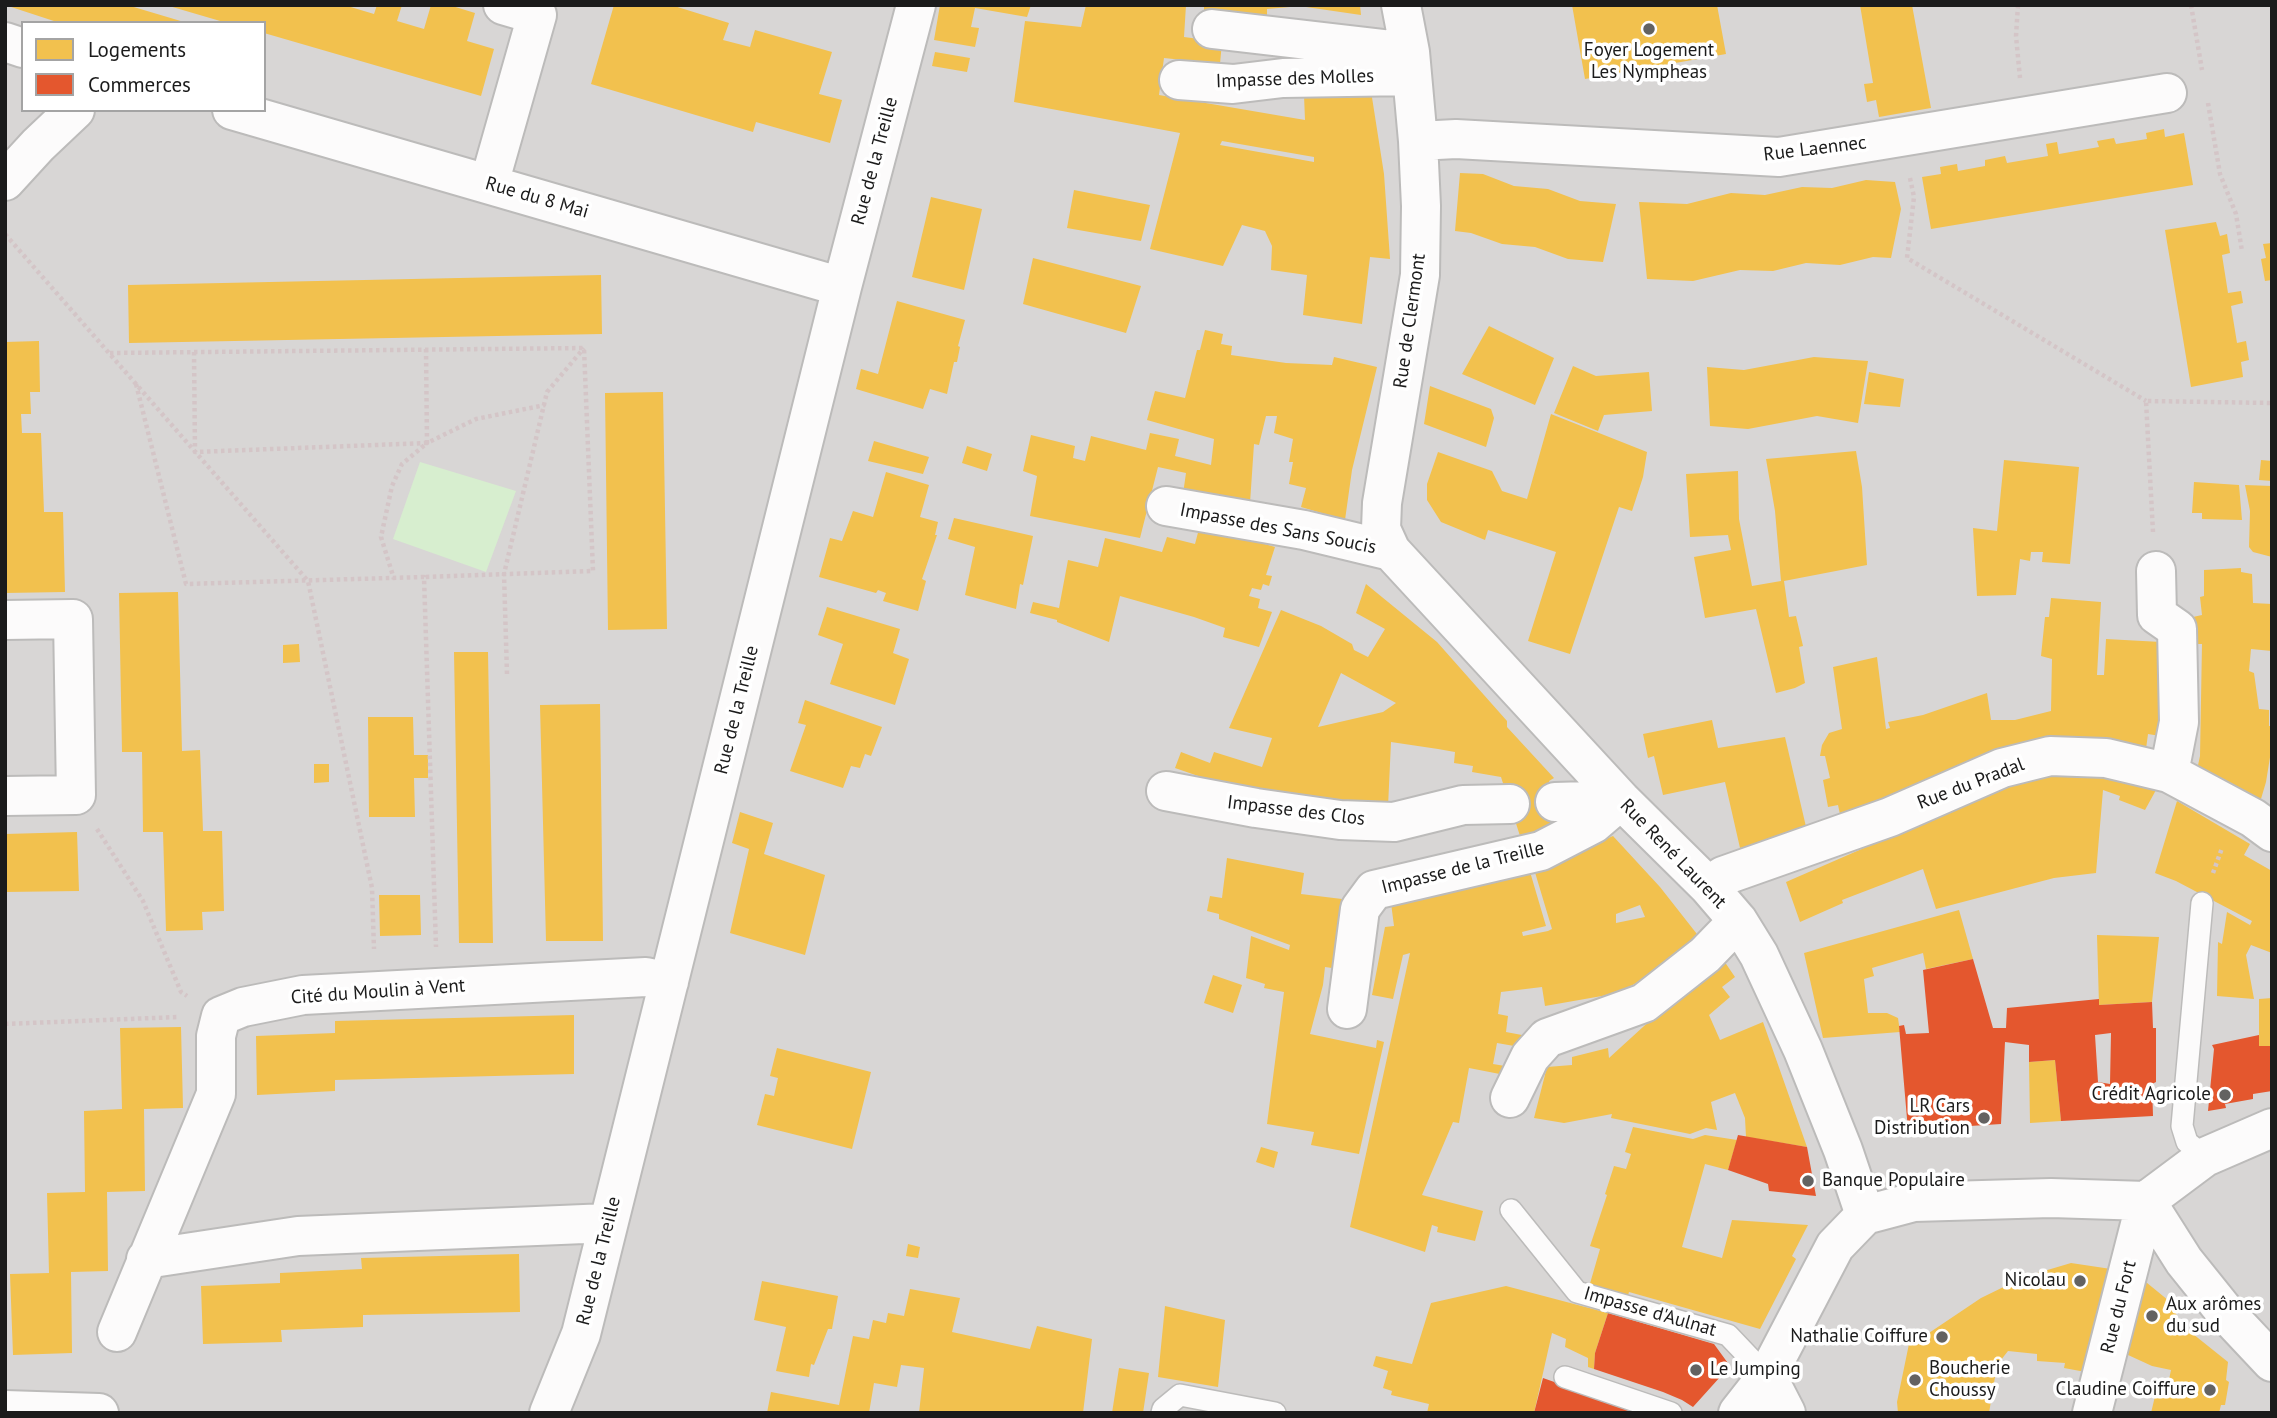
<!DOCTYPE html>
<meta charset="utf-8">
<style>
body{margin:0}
#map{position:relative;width:2277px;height:1418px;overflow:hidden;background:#e9e6e4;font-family:"PT Sans",sans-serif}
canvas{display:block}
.frame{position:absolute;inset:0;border:7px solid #1b1b1b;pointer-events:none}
.legend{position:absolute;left:21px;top:21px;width:245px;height:91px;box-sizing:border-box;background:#fff;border:2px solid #a4a4a4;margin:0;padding:9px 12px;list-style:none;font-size:21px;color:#1b1b1b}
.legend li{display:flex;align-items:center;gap:14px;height:35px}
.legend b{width:35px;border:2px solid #a4a4a4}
</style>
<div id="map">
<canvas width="2277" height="1418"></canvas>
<div class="frame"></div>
<ul class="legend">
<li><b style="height:19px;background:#f2c14e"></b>Logements</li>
<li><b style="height:19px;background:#e4572e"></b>Commerces</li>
</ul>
</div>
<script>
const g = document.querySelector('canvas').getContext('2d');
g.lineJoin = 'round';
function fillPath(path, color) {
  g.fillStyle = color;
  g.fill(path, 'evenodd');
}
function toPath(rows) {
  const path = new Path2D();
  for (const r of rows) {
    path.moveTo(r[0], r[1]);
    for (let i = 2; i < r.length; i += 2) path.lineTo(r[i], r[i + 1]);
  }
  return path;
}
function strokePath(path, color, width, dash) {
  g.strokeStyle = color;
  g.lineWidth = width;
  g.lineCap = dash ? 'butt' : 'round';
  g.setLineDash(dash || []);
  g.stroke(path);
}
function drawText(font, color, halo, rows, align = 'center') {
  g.font = font + ' "PT Sans",sans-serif';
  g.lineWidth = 7;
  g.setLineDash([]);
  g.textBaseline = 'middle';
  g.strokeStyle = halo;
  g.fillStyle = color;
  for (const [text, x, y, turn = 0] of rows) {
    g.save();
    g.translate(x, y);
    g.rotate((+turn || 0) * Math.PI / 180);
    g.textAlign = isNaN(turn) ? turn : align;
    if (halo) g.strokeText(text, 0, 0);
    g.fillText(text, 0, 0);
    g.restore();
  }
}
fillPath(toPath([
 [5,5,2272,5,2272,1413,5,1413],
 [23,23,264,23,264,110,23,110]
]), '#d8d6d5');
fillPath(toPath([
 [420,462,516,491,486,572,393,539]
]), '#d7eecf');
fillPath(toPath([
 [5,5,127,5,184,22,60,23],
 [344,5,374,14,377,5,402,5,397,21,424,29,431,5,449,5,475,13,467,41,494,49,481,96,264,33,264,23,227,23,169,6],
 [614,5,671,5,729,23,723,40,750,47,755,30,832,52,819,94,842,100,830,143,756,122,753,132,591,84],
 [940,5,958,6,1031,5,1027,17,975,8,971,27,979,28,975,47,934,40],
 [1086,5,1186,5,1184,37,1222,42,1220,64,1164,58,1159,95,1305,120,1304,95,1371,91,1384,174,1390,259,1370,257,1362,324,1303,315,1307,275,1271,270,1272,246,1265,231,1242,225,1223,266,1150,249,1180,133,1014,102,1025,21,1081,27],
 [1222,141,1314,157,1314,162,1220,145],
 [1204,5,1290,5,1290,7,1267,9,1267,25,1204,15],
 [1306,5,1360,5,1361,15,1306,7],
 [1572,5,1717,5,1726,54,1585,79],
 [1860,5,1912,5,1931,108,1879,117,1876,100,1867,102,1864,84,1873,83],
 [935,52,970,58,967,72,932,66],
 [2164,129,2165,137,2184,133,2193,185,1931,229,1922,177,1941,174,1940,167,1957,164,1958,171,1985,166,1985,160,2005,156,2007,163,2048,156,2046,144,2057,142,2059,154,2099,147,2097,141,2114,138,2116,144,2147,139,2146,133],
 [1460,173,1483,174,1514,186,1548,189,1580,201,1616,204,1603,262,1568,259,1535,247,1502,244,1471,233,1455,231],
 [1866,180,1895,182,1901,209,1891,258,1873,257,1840,265,1806,263,1773,271,1740,270,1693,281,1647,279,1639,202,1687,204,1731,193,1765,195,1802,187,1832,188],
 [1074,190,1150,205,1141,241,1067,228],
 [931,197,982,209,964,290,912,277],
 [2216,222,2220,236,2227,234,2230,253,2222,255,2228,293,2241,291,2243,303,2231,306,2237,343,2246,341,2249,360,2241,362,2243,377,2191,387,2165,230],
 [2272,243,2272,280,2265,281,2261,259,2266,258,2263,244],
 [1033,258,1141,286,1126,333,1023,304],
 [601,275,602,334,129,343,128,285],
 [897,301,965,320,958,346,960,347,957,362,954,362,947,394,930,389,923,409,856,389,861,369,878,374],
 [1489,326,1554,358,1535,405,1462,374],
 [1205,330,1223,334,1221,344,1232,346,1231,355,1286,363,1332,365,1334,357,1377,367,1352,470,1345,520,1301,507,1306,488,1289,484,1293,462,1289,462,1293,439,1274,433,1277,416,1266,416,1259,445,1254,444,1250,503,1183,494,1186,473,1158,467,1140,538,1030,516,1037,476,1023,471,1031,435,1075,446,1073,458,1085,461,1091,436,1146,450,1150,433,1179,439,1175,456,1211,465,1214,439,1147,420,1155,391,1185,398,1197,350,1200,350],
 [39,341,40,392,30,392,31,414,21,414,22,433,41,433,44,512,63,512,65,592,5,593,5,342],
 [1814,357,1868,361,1858,423,1817,416,1748,429,1710,426,1707,367,1744,370],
 [1573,366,1596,376,1649,372,1652,411,1604,415,1598,431,1554,413],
 [1869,372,1904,379,1900,407,1864,404],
 [1430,386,1491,409,1494,418,1486,447,1424,424],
 [663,392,667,629,608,630,605,393],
 [1551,414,1647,452,1643,477,1632,511,1619,507,1570,654,1528,641,1556,552,1488,530,1485,540,1441,522,1427,500,1427,484,1438,452,1492,471,1502,491,1527,499],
 [874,441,929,457,923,474,868,461],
 [967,446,992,454,987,471,962,463],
 [1856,451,1862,487,1867,565,1784,581,1789,617,1796,616,1803,646,1799,647,1805,683,1795,688,1776,693,1756,609,1705,618,1694,557,1731,550,1728,535,1690,537,1686,474,1738,471,1739,519,1752,586,1781,581,1775,511,1766,459],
 [2004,460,2079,467,2070,564,2042,562,2043,552,2031,552,2030,561,2020,559,2016,595,1977,596,1973,528,1997,531],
 [2261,460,2272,461,2272,481,2259,480],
 [886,472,929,485,920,517,938,522,935,535,937,535,922,579,926,581,918,611,883,601,886,593,878,590,876,593,819,577,830,538,842,541,853,511,873,517],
 [2194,482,2239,485,2242,520,2202,519,2202,513,2192,513],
 [2245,485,2272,486,2272,557,2253,552,2249,547,2250,511],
 [954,518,1033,536,1023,585,1020,584,1016,609,965,595,975,547,948,539],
 [1200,525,1275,547,1266,575,1272,576,1269,586,1263,584,1261,590,1252,588,1249,596,1260,599,1258,608,1272,612,1259,647,1223,637,1225,628,1194,617,1120,596,1109,642,1057,622,1057,620,1030,613,1033,602,1059,608,1068,560,1098,567,1105,538,1162,552,1167,537,1195,544],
 [2241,568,2241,572,2252,574,2253,603,2272,604,2272,651,2251,649,2249,671,2254,673,2259,709,2269,710,2269,726,2272,726,2272,745,2266,782,2258,809,2197,770,2200,756,2202,644,2194,644,2193,617,2202,615,2200,597,2204,596,2204,570],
 [1366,584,1437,642,1507,721,1507,727,1554,778,1549,781,1563,828,1521,839,1501,777,1472,772,1473,766,1454,763,1455,752,1438,749,1391,742,1388,807,1256,796,1175,768,1181,752,1210,763,1214,752,1262,767,1272,738,1229,728,1281,610,1321,626,1352,644,1354,650,1368,657,1385,629,1356,613],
 [1341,673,1396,703,1383,712,1318,727],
 [178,592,182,751,200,750,203,831,222,831,224,911,202,912,203,930,166,931,163,832,143,832,142,752,122,752,119,593],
 [2051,598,2101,602,2097,675,2104,675,2106,639,2161,642,2160,736,2148,734,2146,749,1841,819,1838,805,1828,807,1823,780,1830,778,1825,756,1820,756,1822,745,1829,733,1842,729,1833,667,1877,657,1886,729,1890,728,1888,722,1923,715,1987,693,1991,720,2015,720,2051,711,2052,659,2041,656,2045,617,2049,617],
 [827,607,900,629,893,653,909,659,895,705,830,684,843,644,818,635],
 [299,644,300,662,283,663,283,645],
 [454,652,488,652,493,943,459,943],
 [805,700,882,727,871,756,865,754,860,768,851,766,843,788,790,771,806,725,798,723],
 [600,704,603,941,546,941,540,705],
 [368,717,413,717,414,755,428,755,428,778,414,778,415,817,369,817],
 [1712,720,1718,748,1785,737,1807,831,1740,848,1725,782,1663,795,1654,756,1648,758,1643,734],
 [314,764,329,764,329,782,314,783],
 [2043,773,2119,776,2156,790,2145,810,2119,800,2120,796,2103,790,2096,873,2054,878,1936,909,1923,869,1842,900,1843,903,1800,922,1786,882,1997,790],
 [2177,801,2250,844,2244,855,2272,871,2272,953,2251,945,2246,955,2254,999,2217,996,2218,942,2222,944,2227,912,2250,925,2252,921,2176,881,2155,873],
 [740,812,773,823,764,854,825,875,805,955,730,933,749,849,732,843],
 [77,832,79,891,5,892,5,834],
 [1613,836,1660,887,1704,943,1619,993,1545,1006,1542,987,1501,992,1498,1014,1508,1016,1506,1032,1522,1035,1520,1047,1497,1043,1493,1064,1511,1067,1510,1076,1469,1068,1459,1123,1453,1122,1422,1195,1483,1211,1475,1241,1437,1232,1438,1227,1432,1225,1425,1252,1350,1227,1410,953,1403,955,1393,999,1372,995,1385,927,1394,926,1391,903,1528,865,1546,926,1522,932,1523,936,1548,931,1552,929,1534,869],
 [1640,905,1645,917,1616,923,1616,914],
 [1227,858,1304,873,1301,894,1342,899,1332,968,1325,967,1323,985,1310,1034,1376,1048,1377,1040,1384,1042,1359,1154,1311,1145,1314,1132,1267,1124,1284,992,1264,988,1265,984,1246,978,1251,936,1289,950,1290,945,1219,919,1219,914,1207,911,1210,896,1222,898],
 [379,895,420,895,421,935,380,936],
 [1959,910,1973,959,1926,969,1923,953,1872,968,1874,976,1864,979,1868,1013,1887,1013,1898,1018,1900,1032,1823,1038,1804,953],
 [2097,935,2159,937,2152,1002,2099,1005],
 [1722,958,1735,977,1722,987,1730,997,1709,1015,1720,1040,1763,1022,1807,1147,1746,1137,1745,1118,1735,1093,1711,1102,1717,1130,1706,1128,1690,1134,1611,1118,1612,1114,1564,1123,1534,1118,1547,1067,1572,1065,1572,1057,1608,1048,1609,1058,1712,964],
 [1213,975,1242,985,1233,1013,1204,1003],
 [2272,998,2272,1046,2259,1046,2259,999],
 [574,1015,574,1074,335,1080,335,1091,257,1095,256,1036,335,1033,335,1021],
 [181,1027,183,1108,144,1109,145,1191,107,1192,108,1271,71,1272,72,1353,13,1355,10,1274,49,1273,47,1193,85,1192,84,1111,122,1109,120,1028],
 [777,1048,871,1072,852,1149,757,1125,765,1094,774,1096,778,1078,770,1076],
 [2055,1060,2061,1121,2030,1123,2029,1062],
 [1633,1127,1693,1139,1705,1135,1737,1140,1728,1170,1705,1164,1682,1247,1722,1258,1732,1220,1808,1225,1792,1256,1796,1259,1760,1329,1629,1292,1627,1299,1589,1287,1600,1249,1590,1246,1607,1195,1605,1194,1614,1166,1626,1169,1631,1154,1625,1152],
 [1261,1147,1278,1152,1274,1168,1256,1162],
 [908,1244,920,1247,918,1258,906,1256],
 [519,1254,520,1312,363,1315,363,1327,281,1330,282,1342,203,1344,201,1286,280,1283,280,1273,362,1269,361,1258],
 [2071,1263,2111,1269,2091,1373,2064,1368,2065,1363,2037,1361,2037,1354,2008,1351,1997,1365,1989,1413,1898,1413,1897,1402,1910,1339,1917,1341,1981,1298,2024,1277],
 [2141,1278,2174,1305,2178,1322,2228,1362,2226,1380,2229,1382,2225,1405,2221,1405,2219,1413,2151,1413,2156,1392,2166,1394,2171,1370,2152,1366,2115,1349],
 [762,1281,838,1296,832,1329,828,1329,814,1365,811,1364,809,1377,776,1371,786,1327,754,1320],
 [1506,1286,1608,1313,1595,1353,1594,1369,1588,1367,1588,1358,1565,1347,1566,1339,1552,1333,1534,1413,1427,1413,1429,1404,1391,1395,1392,1391,1383,1388,1388,1371,1373,1366,1376,1356,1412,1364,1431,1303],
 [910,1289,960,1298,952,1332,1030,1349,1037,1326,1092,1339,1083,1413,919,1413,924,1368,901,1365,897,1387,874,1383,869,1413,767,1413,771,1392,839,1405,853,1336,869,1339,873,1320,886,1323,888,1313,904,1316],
 [1165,1306,1225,1320,1218,1387,1158,1377],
 [1119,1368,1149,1373,1143,1413,1112,1413]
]), '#f2c14e');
fillPath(toPath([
 [1973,959,1993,1028,2006,1028,2007,1008,2099,999,2099,1005,2152,1002,2153,1028,2156,1028,2156,1082,2152,1084,2153,1116,2061,1121,2055,1060,2029,1062,2029,1045,2005,1042,2001,1124,1908,1130,1899,1026,1904,1025,1906,1034,1929,1033,1923,970],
 [2111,1033,2110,1084,2098,1082,2095,1035],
 [2259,1035,2259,1046,2272,1046,2272,1091,2253,1094,2253,1099,2225,1104,2226,1108,2208,1111,2214,1049,2212,1045],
 [1738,1135,1807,1147,1816,1196,1769,1191,1768,1184,1728,1170],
 [1608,1313,1714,1344,1730,1366,1693,1407,1682,1400,1663,1392,1594,1369,1595,1353],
 [1543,1378,1639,1412,1639,1413,1534,1413]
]), '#e4572e');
const service = toPath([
 [2202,903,2182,1126,2187,1142,2205,1157],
 [1511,1210,1577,1292,1728,1335,1767,1376],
 [1565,1377,1671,1413],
 [1162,1413,1163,1409,1180,1395,1275,1413]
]);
const minor = toPath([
 [1401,5,1410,52,1418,141,1421,206,1420,275,1382,503,1381,529,1391,551,1621,800,1708,886,1738,921,1759,955,1803,1050,1843,1150,1865,1215],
 [1212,29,1410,52],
 [5,42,23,48],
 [1179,80,1233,84,1283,78,1412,76],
 [232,110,842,287],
 [1418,141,1456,139,1779,157,2167,93],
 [5,181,38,145,75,110],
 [489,184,537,15,503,5],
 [1166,506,1304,530,1391,551],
 [2156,571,2157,615,2177,629,2179,722,2169,773],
 [5,620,73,619,76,795,5,796],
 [1166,791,1256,808,1340,820,1394,822,1463,805,1510,804],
 [1555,802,1621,800],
 [1708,886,1723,876,1890,817,2002,768,2050,756,2106,758,2169,773,2253,818,2272,832],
 [1347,1009,1360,909,1374,890,1541,851,1593,824,1621,800],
 [1510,1098,1530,1057,1547,1038,1644,1003,1705,955,1738,921],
 [2146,1201,2184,1261,2225,1312,2272,1362],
 [146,1259,298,1236,608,1223],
 [117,1332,216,1094,216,1036,221,1016,243,1007,303,995,646,977,669,982],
 [1767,1376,1786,1413],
 [5,1410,99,1413],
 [549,1413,581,1334,842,287,916,5],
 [1738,1413,1767,1376,1835,1246,1865,1215,1914,1202,2051,1198,2146,1201,2205,1157,2272,1128],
 [2092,1413,2146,1201]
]);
strokePath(service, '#bcbbba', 24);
strokePath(minor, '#bcbbba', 42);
strokePath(toPath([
 [2018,5,2016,36,2020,78],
 [2191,5,2202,70],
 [2208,103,2220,174,2236,214,2242,251],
 [1910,178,1914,197,1907,258,2146,401],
 [5,234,308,581,372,888,374,949],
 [426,349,427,443,476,419,545,405],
 [194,352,195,452,427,443,402,464,392,486,381,537,394,579],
 [110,353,584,348,593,571,424,577],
 [136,384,186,584,424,577,436,947],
 [2153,532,2146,401,2272,403],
 [507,674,504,574,547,392,584,348],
 [97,829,143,901,181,992,187,996],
 [2213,873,2222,848],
 [5,1024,178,1017]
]), '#d4c5c7', 4.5, [3.5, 3.5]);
strokePath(service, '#fcfbfb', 21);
strokePath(minor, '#fcfbfb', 38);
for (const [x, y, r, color] of [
 [1649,29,7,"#636261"],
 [2225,1095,7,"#636261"],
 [1984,1118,7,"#636261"],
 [1808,1181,7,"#636261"],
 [2080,1281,7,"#636261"],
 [2152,1316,7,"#636261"],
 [1942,1337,7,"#636261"],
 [1696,1370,7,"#636261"],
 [1915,1380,7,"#636261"],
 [2210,1390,7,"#636261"]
]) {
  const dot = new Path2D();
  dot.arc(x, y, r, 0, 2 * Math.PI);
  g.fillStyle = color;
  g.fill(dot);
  strokePath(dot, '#fff', 2.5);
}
drawText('19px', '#1b1b1b', '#fff', [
 ["Foyer Logement",1649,51,"center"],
 ["Les Nympheas",1649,73,"center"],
 ["Crédit Agricole",2211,1095],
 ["LR Cars",1970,1107],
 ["Distribution",1970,1129],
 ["Banque Populaire",1822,1181,"left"],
 ["Nicolau",2066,1281],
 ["Aux arômes",2166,1305,"left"],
 ["du sud",2166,1327,"left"],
 ["Nathalie Coiffure",1928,1337],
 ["Boucherie",1929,1369,"left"],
 ["Choussy",1929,1391,"left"],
 ["Le Jumping",1710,1370,"left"],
 ["Claudine Coiffure",2196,1390]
], 'right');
drawText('19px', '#1b1b1b', '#fff', [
 ["Impasse des Molles",1295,79,-2],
 ["Rue Laennec",1815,149,-7],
 ["Rue de la Treille",875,161,-75],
 ["Rue du 8 Mai",537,198,16],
 ["Rue de Clermont",1410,321,-82],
 ["Impasse des Sans Soucis",1278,529,11],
 ["Rue de la Treille",737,710,-76],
 ["Rue du Pradal",1971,784,-21],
 ["Impasse des Clos",1296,811,7],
 ["Rue René Laurent",1673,854,46],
 ["Impasse de la Treille",1463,868,-14],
 ["Cité du Moulin à Vent",378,992,-4],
 ["Rue de la Treille",599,1261,-76],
 ["Rue du Fort",2119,1307,-76],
 ["Impasse d'Aulnat",1650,1312,16]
]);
</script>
